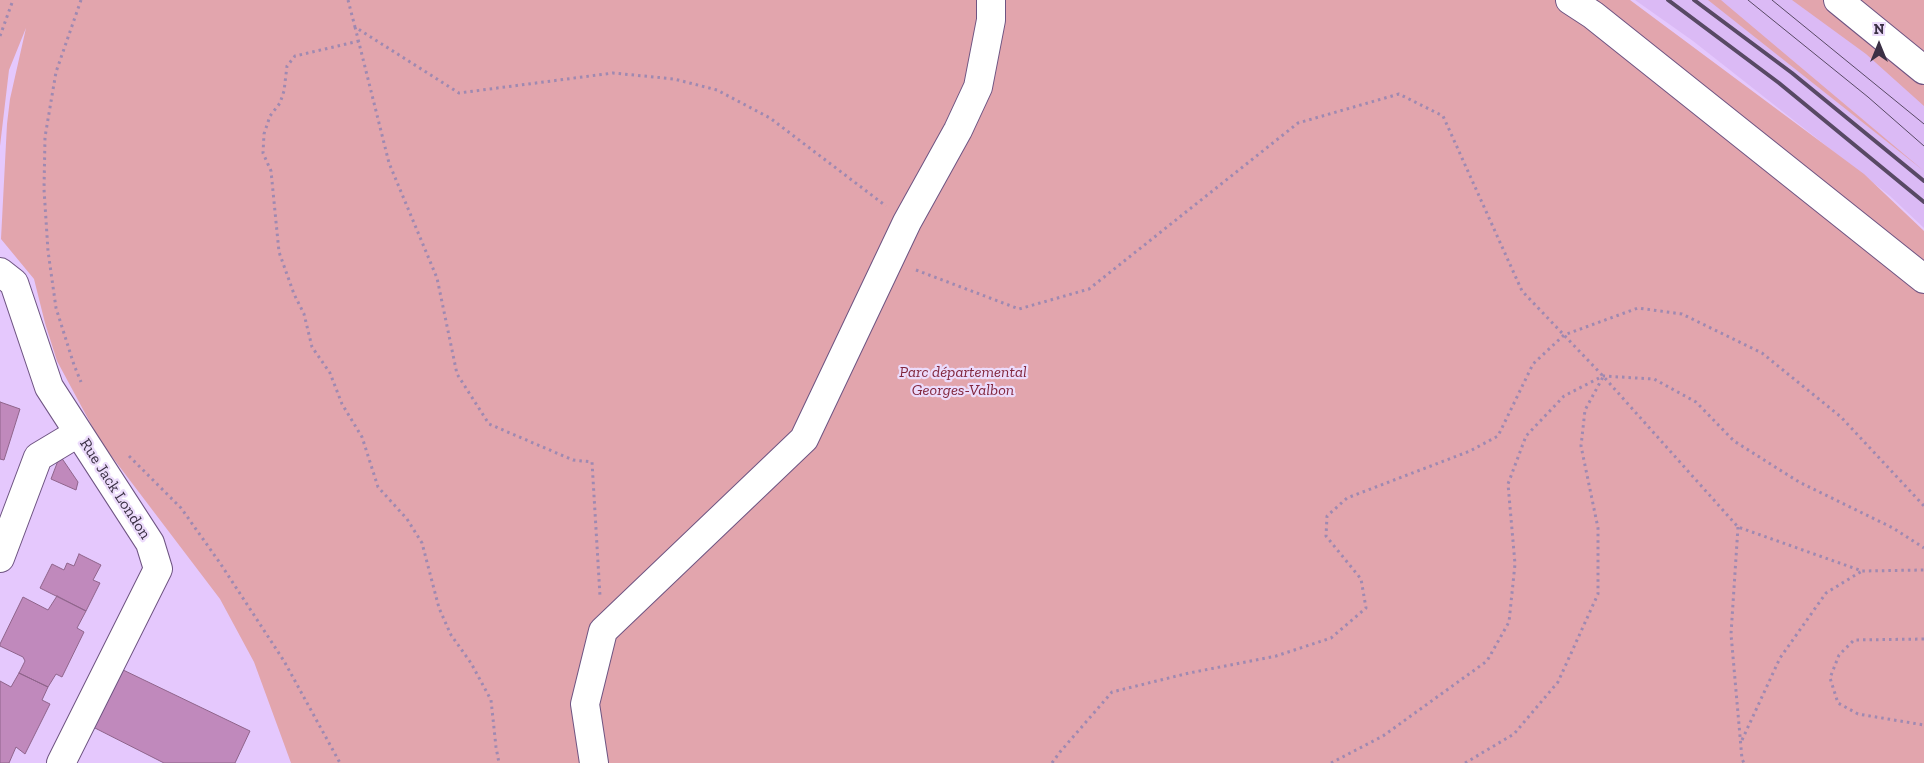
<!DOCTYPE html>
<meta charset="utf-8">
<style>
body{margin:0}
#map{position:relative;width:1924px;height:763px;overflow:hidden;background:#e5c8fd;font-family:"Zilla Slab",serif}
canvas{display:block}
.north{position:absolute;left:1854px;top:20px;width:50px;height:50px;-webkit-text-stroke:4px #ecdbfb;paint-order:stroke;rotate:0deg;font-size:14px;font-weight:700;line-height:20px;text-align:center;color:#3b3045}
.north::after{content:'';display:block;margin:auto;width:18px;height:22px;background:#3b3045;clip-path:polygon(50% 0,100% 100%,50% 72%,0 100%)}
</style>
<div id="map">
<canvas width="1924" height="763"></canvas>
<div class="north">N</div>
</div>
<script>
const g = document.querySelector('canvas').getContext('2d');
g.lineJoin = 'round';
function fillPath(path, color) {
  g.fillStyle = color;
  g.fill(path, 'evenodd');
}
function toPath(rows) {
  const path = new Path2D();
  for (const r of rows) {
    path.moveTo(r[0], r[1]);
    for (let i = 2; i < r.length; i += 2) path.lineTo(r[i], r[i + 1]);
  }
  return path;
}
function strokePath(path, color, width, dash) {
  g.strokeStyle = color;
  g.lineWidth = width;
  g.lineCap = dash ? 'butt' : 'round';
  g.setLineDash(dash || []);
  g.stroke(path);
}
function drawText(font, color, halo, rows, align = 'center') {
  g.font = font + ' "Zilla Slab",serif';
  g.lineWidth = 4.5;
  g.setLineDash([]);
  g.textBaseline = 'middle';
  g.strokeStyle = halo;
  g.fillStyle = color;
  for (const [text, x, y, turn = 0] of rows) {
    g.save();
    g.translate(x, y);
    g.rotate((+turn || 0) * Math.PI / 180);
    g.textAlign = isNaN(turn) ? turn : align;
    if (halo) g.strokeText(text, 0, 0);
    g.fillText(text, 0, 0);
    g.restore();
  }
}
fillPath(toPath([
 [1635,0,1830,0,1924,79,1924,228,1890,196,1693,41]
]), '#dbbaf5');
fillPath(toPath([
 [0,0,1630,0,1864,174,1924,231,1924,763,291,763,254,662,220,599,100,441,57,361,45,323,34,279,1,239,7,124,10,99,26,28,9,70,0,146],
 [1708,0,1721,0,1728,6,1924,171],
 [1792,0,1924,0,1924,106,1866,54]
]), '#e2a5ad');
const building = toPath([
 [0,402,20,409,4,460,0,459,0,402],
 [61,457,78,482,76,490,51,479,59,458,61,457],
 [79,554,101,565,93,580,100,583,86,611,40,588,52,564,64,570,67,563,74,566,79,554],
 [57,596,86,611,77,628,84,632,62,677,56,674,48,687,19,673,25,661,23,657,0,646,0,644,23,597,48,610,57,596],
 [119,668,250,731,235,763,164,763,91,726,119,668],
 [19,673,48,687,42,700,50,704,25,754,16,747,9,763,0,763,0,681,11,687,19,673]
]);
fillPath(building, '#c089bc');
strokePath(building, '#8f648b', 1);
const minor = toPath([
 [1570,0,1593,15,1924,279],
 [1838,0,1924,70],
 [0,272,14,283,49,387,150,543,158,569,61,763],
 [0,558,38,457,78,433],
 [594,763,585,704,603,631,804,439,907,222,958,130,978,87,991,20,991,0]
]);
strokePath(minor, '#6e5482', 30);
strokePath(toPath([
 [81,0,56,72,45,137,44,189,48,251,56,308,74,365,81,382],
 [348,0,355,27,459,93,613,73,674,79,717,90,770,118,886,206],
 [355,27,389,163,437,278,457,374,489,424,573,460,592,462,600,596],
 [0,36,13,0],
 [359,41,295,56,287,66,284,91,280,103,270,116,264,134,263,153,271,171,279,252,294,294,304,314,312,347,330,373,342,404,362,437,378,487,407,519,422,543,439,608,451,635,471,663,491,700,496,747,499,763],
 [916,270,1019,309,1089,289,1298,123,1399,94,1443,116,1522,291,1603,376,1738,527,1862,571,1924,570],
 [129,456,181,508,220,563,284,661,340,763],
 [1738,527,1731,634,1742,759,1744,763],
 [1924,639,1854,640,1839,655,1830,678,1838,703,1858,714,1924,725],
 [1742,740,1780,658,1826,593,1862,571],
 [1052,763,1060,752,1112,692,1189,673,1276,656,1331,638,1366,608,1361,579,1326,536,1327,516,1347,498,1470,451,1498,436,1533,364,1564,335,1638,308,1682,314,1762,353,1841,417,1924,506],
 [1331,763,1383,736,1487,661,1509,622,1515,564,1508,484,1526,436,1564,396,1603,376,1654,379,1696,402,1734,441,1799,482,1893,528,1924,548],
 [1465,763,1514,734,1558,682,1598,594,1598,528,1581,446,1585,410,1603,377]
]), '#9f89b1', 3, [2.5, 4]);
strokePath(minor, '#fff', 28);
strokePath(toPath([
 [1748,0,1868,97,1924,146],
 [1772,0,1924,124]
]), '#584964', 1);
strokePath(toPath([
 [1668,0,1779,83,1924,202],
 [1694,0,1792,73,1924,181]
]), '#584964', 4);
drawText('italic 16px', '#81263d', '#ecdbfb', [
 ["Parc départemental",963,372],
 ["Georges-Valbon",963,390]
]);
drawText('16px', '#3b3045', '#ecdbfb', [
 ["Rue Jack London",115,489,57]
]);
</script>
